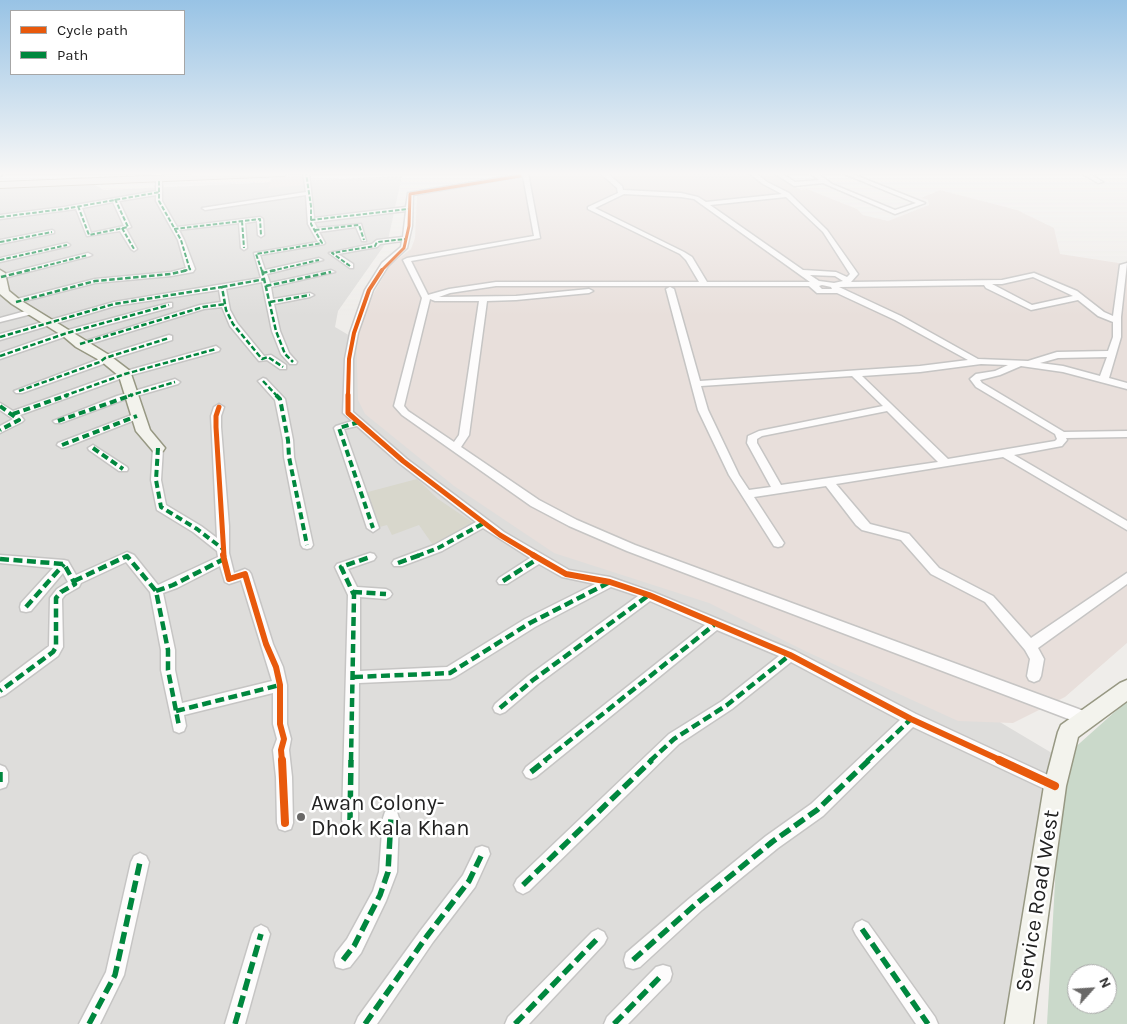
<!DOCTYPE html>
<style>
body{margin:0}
#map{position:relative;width:1127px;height:1024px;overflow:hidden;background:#efedea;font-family:Karla,sans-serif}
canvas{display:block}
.legend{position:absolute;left:10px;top:10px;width:175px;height:65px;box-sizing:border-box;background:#fff;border:1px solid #a6a6a6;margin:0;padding:6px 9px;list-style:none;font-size:15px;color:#212121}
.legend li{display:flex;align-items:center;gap:10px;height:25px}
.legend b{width:25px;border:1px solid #a6a6a6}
.north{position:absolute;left:1067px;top:964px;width:50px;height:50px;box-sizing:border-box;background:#fff;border:1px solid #a6a6a6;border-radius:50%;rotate:64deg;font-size:14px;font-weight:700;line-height:20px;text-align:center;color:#212121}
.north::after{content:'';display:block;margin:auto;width:18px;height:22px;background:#696867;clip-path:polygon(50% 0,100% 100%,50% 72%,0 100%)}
</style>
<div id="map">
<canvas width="1127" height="1024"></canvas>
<ul class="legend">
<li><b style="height:6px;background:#e8590c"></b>Cycle path</li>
<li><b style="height:6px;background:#00873e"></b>Path</li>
</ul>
<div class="north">N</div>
</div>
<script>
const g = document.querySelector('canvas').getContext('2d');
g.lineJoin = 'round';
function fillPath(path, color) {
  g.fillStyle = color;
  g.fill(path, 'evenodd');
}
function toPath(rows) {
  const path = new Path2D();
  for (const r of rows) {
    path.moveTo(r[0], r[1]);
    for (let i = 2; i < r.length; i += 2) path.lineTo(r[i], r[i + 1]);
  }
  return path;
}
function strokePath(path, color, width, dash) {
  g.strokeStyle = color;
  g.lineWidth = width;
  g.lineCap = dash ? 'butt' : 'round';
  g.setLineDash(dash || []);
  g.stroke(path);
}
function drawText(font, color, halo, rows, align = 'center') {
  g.font = font + ' Karla,sans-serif';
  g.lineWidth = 5;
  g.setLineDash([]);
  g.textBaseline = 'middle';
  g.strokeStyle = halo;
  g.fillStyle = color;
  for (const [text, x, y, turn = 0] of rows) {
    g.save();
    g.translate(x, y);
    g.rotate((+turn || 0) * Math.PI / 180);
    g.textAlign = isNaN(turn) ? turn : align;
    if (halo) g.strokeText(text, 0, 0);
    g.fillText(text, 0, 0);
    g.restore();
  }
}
fillPath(toPath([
 [402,176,388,240,338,311,335,327,1062,759,1026,1024,0,1024,0,183,82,177,104,190]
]), '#dedddb');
fillPath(toPath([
 [306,175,305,185,269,188,271,178]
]), '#ecdfdd');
fillPath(toPath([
 [524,173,771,173,801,190,807,189,857,209,863,215,888,221,929,205,928,200,921,198,940,190,1017,210,1054,228,1060,254,1125,264,1127,260,1127,643,1065,697,1013,723,958,721,805,651,709,603,554,553,454,486,365,414,358,400,356,330,374,293,390,265,411,249,415,238,417,195,525,177]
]), '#e8dfdb');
fillPath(toPath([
 [417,479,438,499,475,524,433,545,419,525,392,535,387,525,376,528,364,493]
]), '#d8d7cc');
fillPath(toPath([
 [1127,701,1127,1024,1047,1024,1062,759],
 [1077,974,1107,974,1107,1004,1077,1004]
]), '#cad9ca');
fillPath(toPath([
 [691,173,739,173,743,177,696,179]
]), '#dfdedd');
const street = toPath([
 [0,173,4,173,0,176,0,173],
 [303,173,309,173,314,218,406,207,408,193,517,175,516,173,522,173,523,175,522,173,528,173,540,238,411,261,428,295,449,289,496,282,699,282,686,260,680,254,588,209,588,207,618,193,617,188,600,173,607,173,622,186,623,190,681,193,698,197,706,202,782,194,763,184,749,173,756,173,767,182,789,193,827,230,858,274,851,282,1002,280,1034,273,1077,291,1104,312,1113,316,1120,265,1127,263,1121,317,1121,337,1109,378,1127,383,1127,389,1063,372,1021,366,1000,375,980,380,982,383,1064,432,1127,431,1127,437,1066,438,1067,440,1062,446,1014,455,1127,521,1127,530,1003,457,836,484,870,524,909,534,939,568,993,596,1031,638,1127,573,1127,584,1038,648,1044,659,1041,676,1039,680,1034,682,1029,680,1027,676,1030,659,1025,650,985,602,931,574,901,540,862,530,856,525,826,486,754,497,784,543,782,546,778,547,774,546,729,475,698,410,666,289,670,287,674,289,700,381,920,366,968,360,895,320,837,293,817,293,809,286,496,286,450,293,439,297,516,296,589,289,593,291,589,293,516,300,487,301,469,435,461,447,539,500,577,520,635,545,1092,714,1094,719,1092,724,1087,726,627,551,569,526,531,506,402,415,394,406,422,298,403,260,407,258,534,236,523,176,413,195,412,226,407,248,388,266,373,290,358,333,353,359,353,412,407,459,504,532,569,570,610,577,653,592,795,651,916,714,1061,781,1063,786,1061,791,1055,794,1049,791,913,727,823,816,778,848,702,910,640,967,633,969,626,967,624,960,626,953,690,898,766,836,811,804,900,720,791,662,732,709,679,744,529,891,523,894,517,891,514,885,517,879,669,734,722,701,779,656,717,630,536,777,531,779,526,777,523,772,526,767,705,625,650,601,538,684,505,712,500,714,495,712,493,708,495,704,528,676,638,596,611,587,535,627,455,677,450,679,359,683,358,820,356,826,350,828,344,826,342,820,348,595,335,567,337,564,370,553,374,554,376,557,374,560,348,569,357,587,386,589,390,591,392,594,390,597,386,599,360,597,360,671,447,667,525,619,595,584,562,577,539,564,507,584,499,584,497,581,499,578,530,558,483,528,442,551,402,566,394,566,392,563,394,560,434,545,476,522,399,463,357,426,344,429,379,528,373,532,367,528,334,428,336,426,352,421,343,413,345,359,350,333,365,290,382,263,401,247,402,241,380,244,377,247,338,254,353,264,353,268,350,268,329,253,372,244,377,240,403,237,406,211,314,222,317,228,361,224,366,241,362,241,356,227,319,232,325,243,324,244,260,255,265,270,319,258,323,260,267,274,270,283,331,270,335,272,271,287,273,299,310,293,314,295,310,297,274,304,280,331,289,353,297,362,296,364,290,364,281,354,272,331,262,282,226,289,230,310,237,323,264,356,271,355,286,365,286,369,280,369,267,360,259,361,230,326,222,307,204,309,83,346,80,347,76,344,200,305,221,302,219,290,115,306,0,340,0,334,114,302,261,278,254,253,318,242,308,224,306,195,205,210,202,208,306,192,303,173],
 [624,194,681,197,694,199,810,282,707,282,692,257,684,252,595,208,624,194],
 [786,197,823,232,850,274,847,277,836,272,803,270,710,205,786,197],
 [810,275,835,276,843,281,834,283,819,281,810,275],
 [1033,277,1071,295,1073,296,1032,305,992,284,1002,284,1033,277],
 [822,285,831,287,832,289,822,289,819,286,822,285],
 [984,285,986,288,1031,310,1078,300,1098,316,1113,322,1113,337,1108,351,1057,352,1028,361,978,359,901,316,839,287,984,285],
 [430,299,435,301,479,301,459,435,454,442,408,411,404,406,430,299],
 [1107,357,1100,376,1063,366,1040,363,1058,358,1107,357],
 [981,364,1008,365,995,371,976,374,970,379,976,387,1055,434,1057,439,1055,441,948,459,862,376,920,372,981,364],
 [852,376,883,406,759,431,748,436,747,443,771,487,749,490,739,475,708,410,701,386,852,376],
 [887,411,938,462,781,485,757,443,757,439,762,436,887,411],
 [774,173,781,173,795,182,819,180,810,173,817,173,832,184,895,210,916,203,842,173,850,173,925,203,895,214,823,183,794,186,774,173],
 [1081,173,1088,173,1103,182,1098,183,1081,173],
 [159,179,162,181,162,201,177,227,260,217,263,219,264,235,261,237,258,235,257,221,245,223,247,248,244,250,241,248,239,223,179,230,184,240,195,269,193,272,171,276,95,283,13,304,13,300,95,279,171,272,186,268,178,240,156,201,156,195,119,201,131,227,126,229,137,249,134,251,131,249,120,231,87,236,76,209,0,219,0,215,64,207,156,191,156,181,159,179],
 [113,202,124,226,91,233,82,208,113,202],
 [52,230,54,231,54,233,0,244,0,240,52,230],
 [67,243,70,245,69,246,0,262,0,258,67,243],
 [88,253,92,255,90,256,0,279,0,275,88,253],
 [169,303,172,303,172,307,70,335,0,359,0,353,64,331,169,303],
 [33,309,37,311,36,313,0,322,0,318,33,309],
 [169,335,172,336,172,340,108,360,103,364,22,393,16,393,14,391,97,360,102,356,169,335],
 [216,346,220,349,219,351,128,376,20,415,24,420,22,422,0,433,0,426,13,419,0,410,0,403,13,411,122,372,216,346],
 [263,378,266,379,285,399,293,440,294,457,313,545,311,548,307,549,303,548,301,545,284,457,283,440,275,400,258,381,263,378],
 [175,379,180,382,178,384,123,400,61,423,55,423,53,421,117,396,175,379],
 [219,404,224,407,221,416,221,427,229,526,229,553,234,573,245,569,249,571,251,574,273,644,283,667,287,685,287,724,291,739,289,750,292,777,293,823,291,829,285,831,279,829,277,823,276,777,273,750,277,739,273,724,273,693,184,715,186,726,184,731,179,733,174,731,161,670,161,650,150,592,126,562,81,583,79,587,65,595,62,599,63,647,58,656,5,695,0,697,0,683,49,646,50,598,57,589,68,582,63,573,31,611,26,612,21,611,20,607,21,603,53,568,0,563,0,555,64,560,68,561,76,575,127,552,134,555,158,585,218,557,217,551,193,532,157,510,151,480,153,448,158,445,162,446,163,448,161,480,166,505,201,526,217,538,211,416,214,407,219,404],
 [220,566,225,582,229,584,241,580,272,681,182,703,175,670,175,650,163,593,177,588,220,566],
 [137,413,142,416,140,418,66,447,62,448,57,445,58,443,137,413],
 [93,445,127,467,128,469,127,471,119,471,89,450,88,448,93,445],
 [0,765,5,767,8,772,8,782,6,787,0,789,0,765],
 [391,810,397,812,399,818,397,872,386,901,361,953,350,967,343,969,336,967,334,960,336,953,347,939,373,891,379,872,383,818,385,812,391,810],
 [482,846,488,848,490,854,475,887,433,942,377,1024,355,1024,358,1017,421,930,463,875,476,848,482,846],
 [140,853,146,856,149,862,124,975,100,1024,79,1024,106,972,131,862,134,856,140,853],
 [862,920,868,923,935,1017,938,1024,916,1024,856,935,853,929,856,923,862,920],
 [261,925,267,928,270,934,245,1024,225,1024,252,934,255,928,261,925],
 [598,929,604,932,607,938,604,944,529,1024,505,1024,508,1017,592,932,598,929],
 [663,965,670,967,672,974,670,981,628,1024,604,1024,607,1017,656,967,663,965]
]);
const secondary = toPath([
 [0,270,5,273,9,291,20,300,109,355,130,371,150,430,165,448,163,451,153,451,136,431,119,376,101,361,76,347,63,336,12,304,0,294,0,270],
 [1127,680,1127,701,1078,737,1066,786,1033,1024,1005,1024,1044,786,1058,732,1061,725,1120,683,1127,680]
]);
const primary = toPath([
 [220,173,288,173,284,176,0,188,0,182,220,173]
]);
strokePath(street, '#c6c5c4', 3);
strokePath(secondary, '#979883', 3);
strokePath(primary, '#a49a88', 2);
fillPath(street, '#fdfcfc');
fillPath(secondary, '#f3f3ed');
fillPath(primary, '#f1ece7');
strokePath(toPath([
 [159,181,159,201,181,240,190,270],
 [78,206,89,235,128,227,115,199],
 [0,217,64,209,160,192],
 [311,220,409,209],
 [242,221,244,248],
 [122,228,134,249],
 [174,229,260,219,261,235],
 [315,230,359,225,364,240],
 [0,242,52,232],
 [0,260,67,245],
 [350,266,332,253,375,246,377,242,406,239],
 [25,271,88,255],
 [183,271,191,269],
 [262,271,256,254,322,243,311,224,311,206,306,173],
 [271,271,319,260]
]), '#00873e', 2, [4.5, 2]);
strokePath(toPath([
 [262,270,276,331,285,354,293,362],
 [262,273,276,270],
 [1,277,30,270],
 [266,286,331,272],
 [222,287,265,279],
 [16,302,95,281,171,274,188,270],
 [270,302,310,295],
 [0,337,114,304,222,287,226,310,233,324,262,359,268,357,283,367],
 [80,344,203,307,226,304],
 [0,356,67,333,169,305],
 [263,381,277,396],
 [19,391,100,362,105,358,169,338],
 [64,396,125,374,216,349],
 [128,396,175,382]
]), '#00873e', 2.5, [5.5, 2.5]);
strokePath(toPath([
 [276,395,280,399,288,440,289,457,307,545],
 [0,406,19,420,0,430],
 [13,414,68,395],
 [58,421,132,395],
 [359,422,339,428,373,528],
 [62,445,137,416],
 [93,448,123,469],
 [158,448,156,480,161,507,197,529,223,549],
 [417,556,438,548,484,523]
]), '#00873e', 4, [7, 4]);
strokePath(toPath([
 [0,559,64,564,75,584,61,592,56,598,56,647,53,652,0,691],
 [398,563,420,555],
 [74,581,127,556,156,591,168,650,168,670,179,726],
 [503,581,539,558],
 [156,591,173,585,224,559],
 [353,592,386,594],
 [26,607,64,564],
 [354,677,450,673,530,623,610,582],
 [500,708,533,680,649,595],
 [176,711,280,685],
 [351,761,354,595,341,567,370,557],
 [544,761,714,625],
 [650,761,674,739,727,705,790,655],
 [867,761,911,719]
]), '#00873e', 4.5, [9, 4.5]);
strokePath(toPath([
 [0,772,0,782],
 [531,772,546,760],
 [350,820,351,760],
 [523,885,652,760],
 [862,929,928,1024],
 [343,960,354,946,380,895,388,872,391,818],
 [633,960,696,904,772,842,817,810,869,760],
 [89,1024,115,975,140,862],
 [235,1024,261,934],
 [365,1024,427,936,469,881,482,854],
 [515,1024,598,938],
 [614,1024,663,974]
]), '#00873e', 5.5, [12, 5.5]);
strokePath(toPath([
 [381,271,404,248,409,226,410,194,520,176,519,173]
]), '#e8590c', 3);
strokePath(toPath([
 [348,396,349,359,354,333,369,290,382,270]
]), '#e8590c', 4);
strokePath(toPath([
 [348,395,348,413,403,461,500,535,535,556],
 [219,407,216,416,216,427,224,556]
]), '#e8590c', 5);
strokePath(toPath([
 [223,555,229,579,245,574,266,644,276,667,280,685,280,724,284,739,281,750,282,761],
 [533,555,566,574,610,582,649,595,790,655,911,719,1002,761]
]), '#e8590c', 6);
strokePath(toPath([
 [282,760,285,823],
 [999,760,1055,786]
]), '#e8590c', 8);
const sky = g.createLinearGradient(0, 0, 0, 316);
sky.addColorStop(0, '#98c3e5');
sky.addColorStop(0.55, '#f8f7f6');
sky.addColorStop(1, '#f8f7f600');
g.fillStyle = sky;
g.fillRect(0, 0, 1127, 316);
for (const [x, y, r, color] of [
 [301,817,5,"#696867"]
]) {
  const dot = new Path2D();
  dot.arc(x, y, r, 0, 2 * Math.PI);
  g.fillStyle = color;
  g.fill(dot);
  strokePath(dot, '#fff', 2);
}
drawText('22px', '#212121', '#fff', [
 ["Awan Colony-",311,804],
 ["Dhok Kala Khan",311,829]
], 'left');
drawText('22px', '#212121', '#fff', [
 ["Service Road West",1038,901,-81]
]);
</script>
